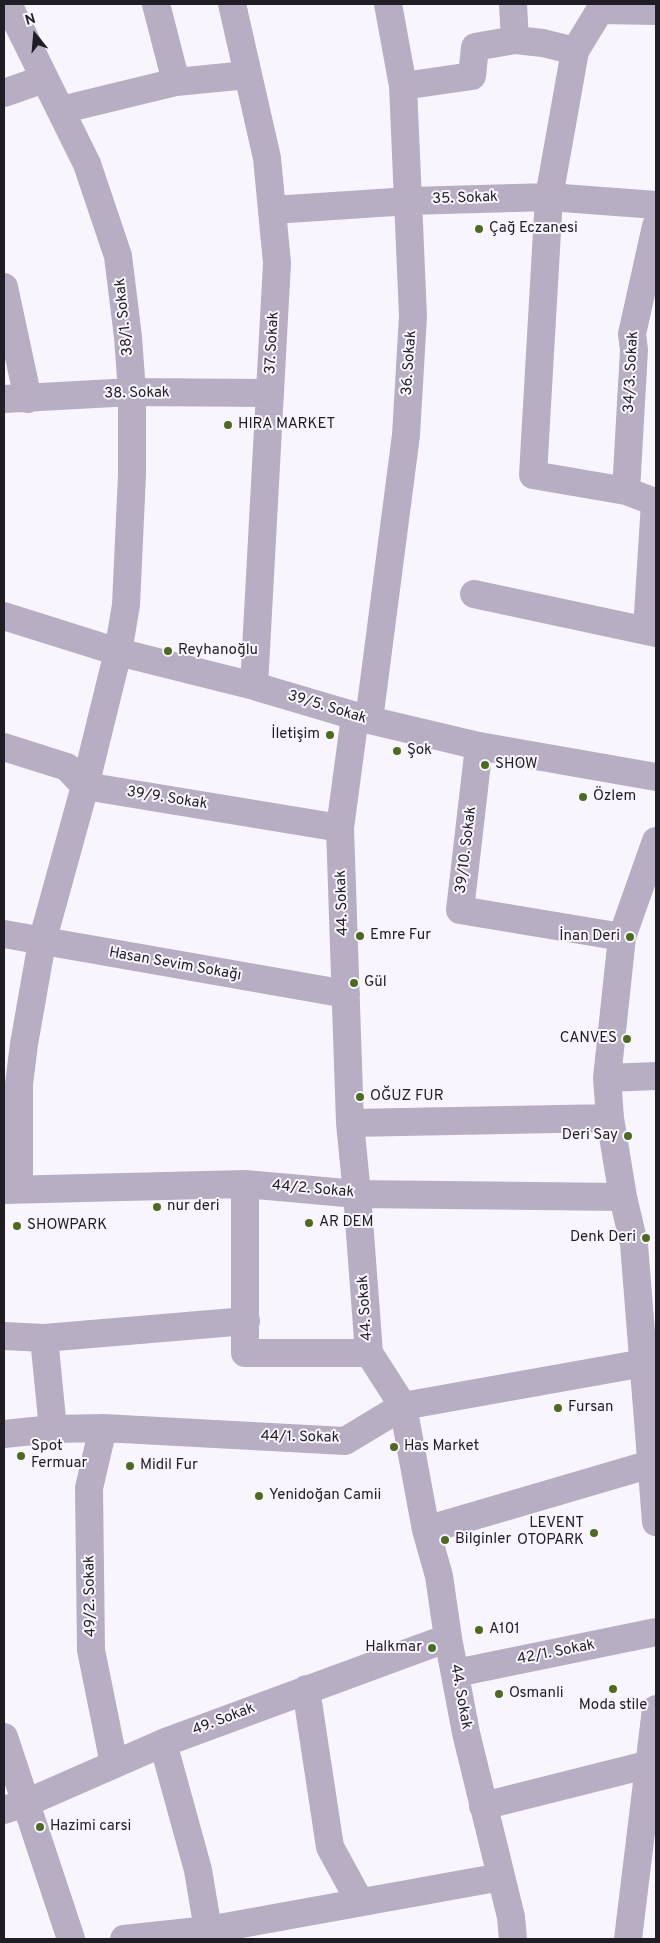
<!DOCTYPE html>
<meta charset="utf-8">
<style>
body{margin:0}
#map{position:relative;width:660px;height:1943px;overflow:hidden;background:#f9f5fe;font-family:Overpass,sans-serif}
canvas{display:block}
.frame{position:absolute;inset:0;border:5px solid #201d24;pointer-events:none}
.north{position:absolute;left:10px;top:10px;width:50px;height:50px;-webkit-text-stroke:4px #f9f5fe;paint-order:stroke;rotate:343deg;font-size:14px;font-weight:700;line-height:20px;text-align:center;color:#201d24}
.north::after{content:'';display:block;margin:auto;width:18px;height:22px;background:#201d24;clip-path:polygon(50% 0,100% 100%,50% 72%,0 100%)}
</style>
<div id="map">
<canvas width="660" height="1943"></canvas>
<div class="frame"></div>
<div class="north">N</div>
</div>
<script>
const g = document.querySelector('canvas').getContext('2d');
g.lineJoin = 'round';
function toPath(rows) {
  const path = new Path2D();
  for (const r of rows) {
    path.moveTo(r[0], r[1]);
    for (let i = 2; i < r.length; i += 2) path.lineTo(r[i], r[i + 1]);
  }
  return path;
}
function strokePath(path, color, width, dash) {
  g.strokeStyle = color;
  g.lineWidth = width;
  g.lineCap = dash ? 'butt' : 'round';
  g.setLineDash(dash || []);
  g.stroke(path);
}
function drawText(font, color, halo, rows, align = 'center') {
  g.font = font + ' Overpass,sans-serif';
  g.lineWidth = 4;
  g.setLineDash([]);
  g.textBaseline = 'middle';
  g.strokeStyle = halo;
  g.fillStyle = color;
  for (const [text, x, y, turn = 0] of rows) {
    g.save();
    g.translate(x, y);
    g.rotate((+turn || 0) * Math.PI / 180);
    g.textAlign = isNaN(turn) ? turn : align;
    if (halo) g.strokeText(text, 0, 0);
    g.fillText(text, 0, 0);
    g.restore();
  }
}
strokePath(toPath([
 [8,4,87,164,118,256,128,337,132,392,132,475,126,605,118,652,85,786,42,942,24,1044,19,1084,19,1189],
 [156,4,176,82],
 [232,4,267,158,277,263,254,686],
 [515,40,543,43,575,51],
 [403,86,472,76,475,47,515,40,513,4],
 [4,93,44,79],
 [61,110,176,82,247,75],
 [273,210,409,201,549,197,656,205],
 [4,287,28,399],
 [4,399,132,392,270,393],
 [626,491,634,350,632,334,656,226],
 [474,594,656,633],
 [4,616,118,652,254,686,369,720,479,746,656,777],
 [647,630,655,502,626,491,533,475,549,197,575,51,600,10,656,11],
 [355,716,340,828,350,1123,357,1194,369,1353,403,1406,426,1530,439,1576,448,1638,466,1733,511,1917,513,1939],
 [369,720,406,435,413,316,403,86,388,4],
 [479,746,460,910,622,937],
 [4,747,67,767,85,786,340,828],
 [656,841,622,937,607,1078,610,1118,623,1197,634,1244,656,1522],
 [4,934,346,994],
 [607,1078,656,1076],
 [350,1123,610,1118],
 [245,1184,245,1353,369,1353],
 [4,1190,245,1184,357,1194,623,1197],
 [4,1336,44,1338,246,1321],
 [44,1338,53,1429],
 [103,1428,89,1488,91,1650,114,1764],
 [4,1434,53,1429,103,1428,345,1441,403,1406,644,1363],
 [426,1530,651,1464],
 [456,1673,656,1632],
 [306,1689,330,1847,360,1902],
 [4,1737,71,1939],
 [163,1743,198,1870,208,1930,217,1939],
 [483,1806,650,1764],
 [4,1810,26,1803,163,1743,448,1638],
 [124,1939,208,1930,501,1877],
 [628,1939,656,1709]
]), '#b8aec4', 28);
for (const [x, y, r, color] of [
 [479,229,5,"#4d6b20"],
 [228,425,5,"#4d6b20"],
 [168,651,5,"#4d6b20"],
 [330,735,5,"#4d6b20"],
 [397,751,5,"#4d6b20"],
 [485,765,5,"#4d6b20"],
 [583,797,5,"#4d6b20"],
 [360,936,5,"#4d6b20"],
 [630,937,5,"#4d6b20"],
 [354,983,5,"#4d6b20"],
 [627,1039,5,"#4d6b20"],
 [360,1097,5,"#4d6b20"],
 [628,1136,5,"#4d6b20"],
 [157,1207,5,"#4d6b20"],
 [309,1223,5,"#4d6b20"],
 [17,1226,5,"#4d6b20"],
 [646,1238,5,"#4d6b20"],
 [558,1408,5,"#4d6b20"],
 [394,1447,5,"#4d6b20"],
 [21,1456,5,"#4d6b20"],
 [130,1466,5,"#4d6b20"],
 [259,1496,5,"#4d6b20"],
 [594,1533,5,"#4d6b20"],
 [445,1540,5,"#4d6b20"],
 [479,1630,5,"#4d6b20"],
 [432,1648,5,"#4d6b20"],
 [613,1689,5,"#4d6b20"],
 [499,1694,5,"#4d6b20"],
 [40,1827,5,"#4d6b20"]
]) {
  const dot = new Path2D();
  dot.arc(x, y, r, 0, 2 * Math.PI);
  g.fillStyle = color;
  g.fill(dot);
  strokePath(dot, '#f9f5fe', 2);
}
drawText('15px', '#201d24', '#f9f5fe', [
 ["35. Sokak",465,199,-2],
 ["38/1. Sokak",125,317,-96],
 ["37. Sokak",273,343,-87],
 ["36. Sokak",410,363,-86],
 ["34/3. Sokak",632,372,-87],
 ["38. Sokak",137,394,-1],
 ["39/5. Sokak",327,708,17],
 ["39/9. Sokak",167,799,9],
 ["39/10. Sokak",467,850,-83],
 ["44. Sokak",343,903,-92],
 ["Hasan Sevim Sokağı",175,965,10],
 ["44/2. Sokak",313,1190,5],
 ["44. Sokak",366,1308,-94],
 ["44/1. Sokak",300,1438,1],
 ["49/2. Sokak",91,1596,-91],
 ["42/1. Sokak",556,1653,-11],
 ["44. Sokak",460,1697,80],
 ["49. Sokak",224,1720,-21]
]);
drawText('15px', '#201d24', '#f9f5fe', [
 ["Çağ Eczanesi",489,229],
 ["HIRA MARKET",238,425],
 ["Reyhanoğlu",178,651],
 ["İletişim",320,735,"right"],
 ["Şok",407,751],
 ["SHOW",495,765],
 ["Özlem",593,797],
 ["Emre Fur",370,936],
 ["İnan Deri",620,937,"right"],
 ["Gül",364,983],
 ["CANVES",617,1039,"right"],
 ["OĞUZ FUR",370,1097],
 ["Deri Say",618,1136,"right"],
 ["nur deri",167,1207],
 ["AR DEM",319,1223],
 ["SHOWPARK",27,1226],
 ["Denk Deri",636,1238,"right"],
 ["Fursan",568,1408],
 ["Spot",31,1447],
 ["Fermuar",31,1464],
 ["Has Market",404,1447],
 ["Midil Fur",140,1466],
 ["Yenidoğan Camii",269,1496],
 ["LEVENT",584,1524,"right"],
 ["OTOPARK",584,1541,"right"],
 ["Bilginler",455,1540],
 ["A101",489,1630],
 ["Halkmar",422,1648,"right"],
 ["Osmanli",509,1694],
 ["Moda stile",613,1706,"center"],
 ["Hazimi carsi",50,1827]
], 'left');
</script>
